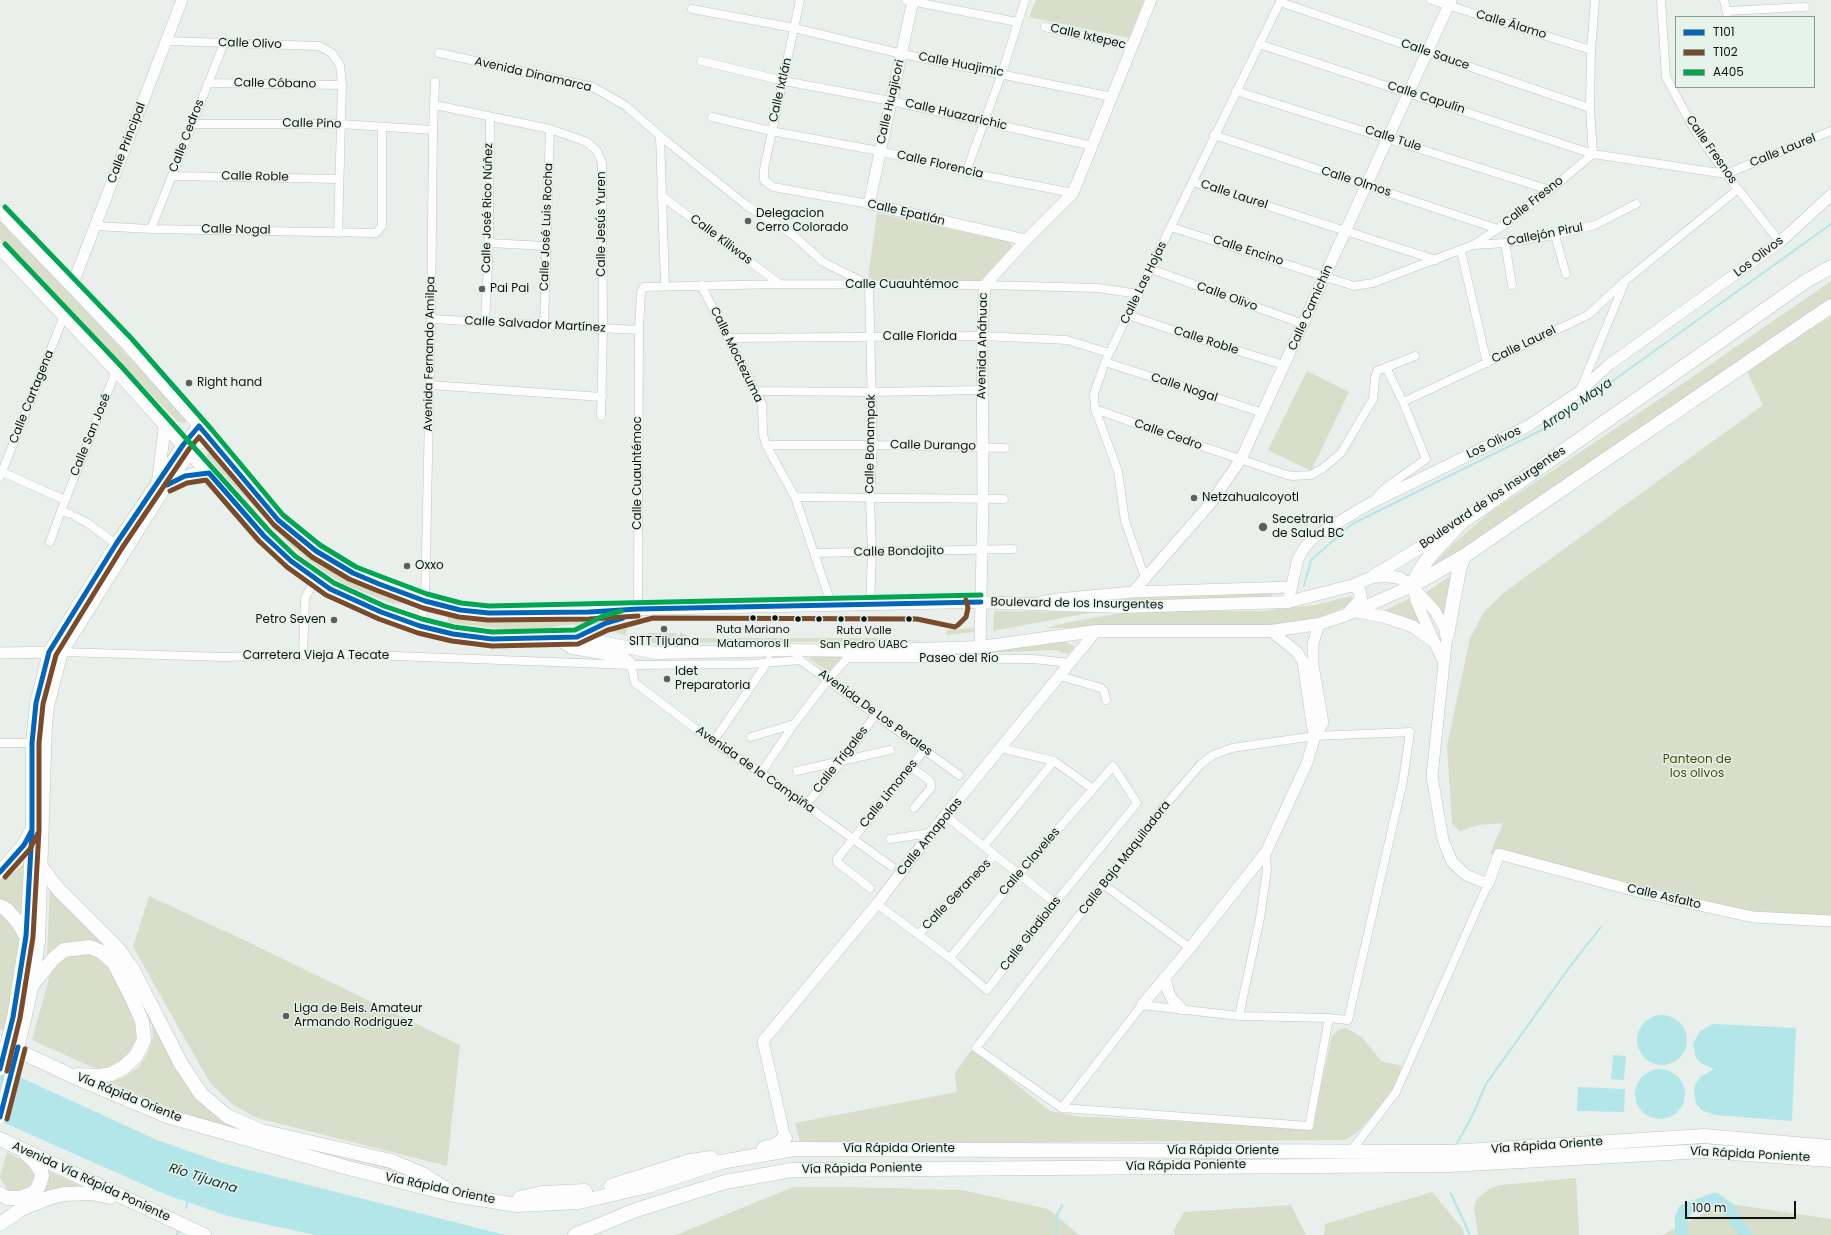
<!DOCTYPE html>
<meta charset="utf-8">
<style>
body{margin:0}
#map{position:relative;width:1831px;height:1235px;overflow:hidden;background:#e9f0ec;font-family:Poppins,sans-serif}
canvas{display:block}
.legend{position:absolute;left:1675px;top:16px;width:140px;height:72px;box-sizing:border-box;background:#e6f3eb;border:1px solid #909993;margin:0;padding:5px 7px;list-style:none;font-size:12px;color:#0e1210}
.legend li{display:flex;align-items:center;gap:8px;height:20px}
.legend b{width:20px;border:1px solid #909993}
.scale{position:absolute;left:1685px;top:1201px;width:111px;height:18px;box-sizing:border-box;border:2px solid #0e1210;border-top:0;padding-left:5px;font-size:12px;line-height:14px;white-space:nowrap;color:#0e1210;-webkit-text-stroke:3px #e6f3eb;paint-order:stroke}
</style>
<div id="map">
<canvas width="1831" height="1235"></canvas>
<ul class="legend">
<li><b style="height:5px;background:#0065bd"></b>T101</li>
<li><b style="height:5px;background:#7a4b2a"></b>T102</li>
<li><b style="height:5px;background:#00a651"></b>A405</li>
</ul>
<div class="scale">100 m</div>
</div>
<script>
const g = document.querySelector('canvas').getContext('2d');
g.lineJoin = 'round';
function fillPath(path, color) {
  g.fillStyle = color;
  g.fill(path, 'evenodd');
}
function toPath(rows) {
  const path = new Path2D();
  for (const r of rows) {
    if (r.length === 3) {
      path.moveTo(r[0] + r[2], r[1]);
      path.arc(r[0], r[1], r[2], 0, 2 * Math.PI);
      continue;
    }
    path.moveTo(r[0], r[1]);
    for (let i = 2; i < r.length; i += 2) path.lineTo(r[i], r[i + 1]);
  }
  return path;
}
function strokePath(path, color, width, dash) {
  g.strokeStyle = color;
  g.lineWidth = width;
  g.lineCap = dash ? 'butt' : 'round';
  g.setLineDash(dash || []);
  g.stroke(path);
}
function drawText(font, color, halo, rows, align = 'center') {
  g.font = font + ' Poppins,sans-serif';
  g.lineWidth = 3;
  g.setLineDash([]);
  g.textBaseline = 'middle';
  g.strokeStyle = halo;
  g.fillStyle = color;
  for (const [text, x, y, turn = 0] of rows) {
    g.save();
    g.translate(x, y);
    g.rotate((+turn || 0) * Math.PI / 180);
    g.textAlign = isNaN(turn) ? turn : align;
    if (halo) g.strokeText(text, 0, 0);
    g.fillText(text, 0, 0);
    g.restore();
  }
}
fillPath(toPath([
 [1036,0,1144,0,1129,38,1029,17],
 [877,213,1009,242,1012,245,1012,247,980,281,874,281,868,277],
 [0,218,187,419,185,423,178,422,0,239],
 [1831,281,1831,302,1436,569,1430,568,1454,543,1489,513,1685,382],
 [1831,316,1831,921,1753,917,1499,854,1490,854,1503,823,1479,825,1460,831,1452,824,1447,746,1470,638,1484,612,1506,591,1763,405,1746,369],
 [1307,371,1349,392,1311,471,1268,450],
 [208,453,211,453,271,519,384,591,417,605,391,603,343,584,320,569,291,546,206,456],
 [1457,572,1445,618,1437,604,1426,592],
 [1271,593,1273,598,1071,601,1114,595],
 [1351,596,1354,604,1310,621,1277,627,1046,628,1069,622,1139,610,1262,611,1315,605],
 [1413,597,1426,629,1379,613],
 [994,611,1089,612,1094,612,993,631],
 [451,615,591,616,616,619,601,624,562,625,548,629,514,630,450,623,448,621,448,617],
 [628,622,626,635,600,629],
 [975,628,975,632,946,635,947,630],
 [680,632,691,638,873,638,926,641,653,643,648,638,648,633,676,633,676,638,680,638],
 [1063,641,1074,646,1073,649,1068,654,1056,650,984,653,983,651],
 [812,657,842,657,830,671,826,670,808,658],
 [25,863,24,921,0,900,0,880,13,873],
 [50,882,121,956,140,990,180,1067,203,1101,229,1120,258,1133,380,1163,419,1177,220,1126,189,1116,109,1082,122,1078,138,1068,148,1052,153,1037,152,1025,124,967,118,960,105,948,92,943,79,942,59,949,47,958],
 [149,896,246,941,460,1045,447,1166,257,1118,233,1105,210,1083,133,947],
 [0,912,11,919,22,943,4,1031,0,1029],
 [84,953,96,955,113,968,132,1005,140,1039,126,1061,104,1069,92,1067,32,1040,50,975,55,966,65,958],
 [1346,1028,1362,1037,1381,1061,1402,1066,1394,1091,1357,1133,1345,1140,1053,1142,801,1146,795,1123,957,1092,955,1073,972,1049,1050,1111,1082,1117,1095,1117,1311,1128,1332,1036,1338,1030],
 [7,1152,24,1161,35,1170,35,1183,23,1191,8,1190,1,1180,0,1176],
 [49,1171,81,1186,83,1187,40,1195,48,1184],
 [1576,1178,1579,1235,1478,1235,1474,1208,1477,1199,1489,1189,1501,1185],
 [793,1187,843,1187,962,1190,1048,1209,1079,1235,676,1235],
 [1432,1192,1462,1228,1464,1235,1324,1235,1325,1224],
 [1724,1203,1831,1219,1831,1235,1662,1235],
 [1291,1205,1306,1235,1175,1235,1173,1231,1184,1212]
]), '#d8dec9');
fillPath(toPath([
 [1662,1040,25],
 [1713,1024,1796,1028,1792,1121,1715,1115,1701,1110,1696,1104,1694,1090,1696,1083,1700,1077,1714,1069,1701,1063,1696,1058,1693,1044,1700,1031],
 [1613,1055,1626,1056,1624,1080,1611,1079],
 [0,1068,157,1140,222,1163,505,1235,315,1235,228,1216,167,1195,0,1121],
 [1660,1094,25],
 [1578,1087,1625,1089,1624,1112,1577,1111]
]), '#b2e6e8');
strokePath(toPath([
 [1304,586,1311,560,1352,524,1550,426,1831,224],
 [1456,1145,1472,1116,1486,1084,1571,965,1601,927],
 [1451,1194,1470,1235],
 [186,1208,188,1199],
 [177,1235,178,1230],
 [1056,1235,1057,1215,1062,1205]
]), '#b2e6e8', 2);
strokePath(toPath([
 [1682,1235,1681,1219,1685,1210,1715,1199,1729,1209,1733,1217,1746,1235]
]), '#b2e6e8', 13);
const street = toPath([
 [800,0,764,169,764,180,773,187,869,204],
 [906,0,1017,22],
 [1431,0,1591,50],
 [1661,0,1666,77,1695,131,1726,174,1780,242],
 [1724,0,1728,17],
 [1280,2,1590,108],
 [692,9,794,28,902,54,1112,97],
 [1727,11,1805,7],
 [1045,27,1132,47],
 [167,41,319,46,332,53,340,65,342,85,338,233],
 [1259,44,1593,154,1726,174,1831,131],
 [439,53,593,87,626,106,660,136,746,205,792,234,823,262,869,285,873,445,870,498,872,552,870,604],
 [701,61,784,81,891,101,1093,146],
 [208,83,342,85],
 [1236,91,1550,190],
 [435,105,550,129,587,142,597,151,602,163,603,328,601,416],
 [712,117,771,131,879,151,966,172,1073,193],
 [192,124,341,124,433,130],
 [1214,135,1498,229],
 [660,136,665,285],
 [1593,154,1590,108,1591,50,1595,0],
 [966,172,1002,73,1025,0],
 [172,176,339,179],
 [1193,182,1436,260],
 [663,197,780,284],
 [95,226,151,229,376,233,382,226,382,127],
 [1171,227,1354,286,1373,283,1473,245,1498,229,1550,190,1593,154],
 [151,229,224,43],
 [1555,235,1566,274],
 [489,243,546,246],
 [1505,243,1512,285],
 [1474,245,1505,243,1555,235,1595,225,1636,204],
 [1461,251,1487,363],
 [1151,269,1303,324],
 [701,285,762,404,763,434,766,445,795,497,832,606],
 [1128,315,1193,337,1284,365],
 [431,319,639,330],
 [485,322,489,243,490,117],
 [544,325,550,129],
 [728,338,982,336,1067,340,1109,353],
 [1105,362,1263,413],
 [430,385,602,397],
 [1581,388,1624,284],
 [755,391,872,392,982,390],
 [1403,402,1588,315,1625,281,1738,189],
 [1095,409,1157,431,1287,475,1293,476,1311,475,1322,469,1341,453,1373,399,1375,378,1377,371,1415,356],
 [766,445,873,445,1005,448],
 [2,472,65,500],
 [0,477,64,316],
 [795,497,1004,499],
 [1375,499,1384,489,1426,459,1403,402,1386,367],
 [61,511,70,514],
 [76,517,89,524,116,544],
 [50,542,61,511,116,371],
 [814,553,1013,549],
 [1145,578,1125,521,1118,471,1095,409,1094,394,1105,362,1281,0],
 [638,609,639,330,641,292,644,287,780,284,985,285,1098,288,1139,294],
 [420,626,425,601,431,319,433,130,435,82],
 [62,652,224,657,343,654,631,665,751,664,800,660],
 [303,655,305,598,315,579],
 [797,656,800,660,959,775],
 [847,658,1033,659,1070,663],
 [631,665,635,683,639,686,713,742,761,773,891,866],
 [1060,676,1101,688,1104,691,1106,700],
 [751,737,794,724],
 [713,742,769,660],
 [0,743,32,743],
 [1000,748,1054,761,1093,789],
 [911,767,930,781,931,785,931,788,914,808],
 [797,771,890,750],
 [761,773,794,724,828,680,851,654],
 [806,805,842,761,876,714],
 [946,816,1055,903],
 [890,839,931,833],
 [984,846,1054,761],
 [1104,885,1190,948],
 [870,888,837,862,837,859,925,749],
 [877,904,950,958,987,990,1055,903,1137,803,1113,766,1019,874,950,958],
 [919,934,995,855],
 [1239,1016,1260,918,1267,871,1266,852],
 [1062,1108,1142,1005,1239,1016,1329,1018,1348,1020,1403,781,1410,732,1315,736,1232,748,1213,755,1201,764,1162,809,976,1048,1062,1108,1309,1126,1329,1018],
 [1351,1151,1396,1092,1488,884]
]);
const secondary = toPath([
 [913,0,869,204,1026,240],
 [72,286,182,0],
 [1412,586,1435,611,1444,627,1447,635,1432,776,1443,840,1452,862,1466,875,1488,884,1499,854,1640,892,1753,917,1831,921],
 [1413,587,1416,601,1443,661],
 [1133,592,1210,504,1241,459,1451,0],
 [1041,602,1057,599,1133,592,1292,587],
 [1288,602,1298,559,1305,547,1314,537,1369,504,1528,426,1579,392,1610,364,1780,242,1831,195],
 [1271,631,1297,652,1303,662,1312,724,1315,736],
 [980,647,983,498,982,336,985,285,1026,240,1073,193,1151,0],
 [0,653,57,652],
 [1165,977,1168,991,1172,999,1182,1009],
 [1142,1005,1190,948,1266,852,1307,763,1315,736,1323,723,1313,665,1313,644,1319,624],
 [785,1138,763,1041,877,904,931,833,1096,631]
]);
const primary = toPath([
 [0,212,126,343,207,435,278,520,316,551,353,573,425,601,460,610,489,613,589,612,638,609,972,602,1123,607,1288,602,1354,585,1370,578,1454,527],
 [0,249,116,371,264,536,291,561,330,589,381,612,420,626,453,634,492,639,577,637,655,653,793,650,854,651,980,647,1096,631,1271,631,1319,624,1346,615,1412,586],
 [158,481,165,425],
 [168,484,193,474,209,473],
 [1372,577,1387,576,1400,578,1412,586],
 [1350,611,1361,599,1360,592,1354,585],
 [1355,611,1385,617,1412,626,1433,641],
 [555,637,572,648,613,655,625,659,631,665],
 [13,1017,26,936,32,830,32,743,36,703,49,652,116,544,183,445,199,426],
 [24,1024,33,984,39,941,46,723,48,706,62,652,163,491,190,453,207,435]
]);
const highway = toPath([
 [1412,586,1420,570,1430,556,1462,522,1806,281,1831,267],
 [1412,586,1464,556,1831,306],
 [1447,635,1459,570,1464,556],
 [42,868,59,890,118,949,133,970,181,1064,201,1094,227,1116,261,1131,391,1161,422,1174,446,1189],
 [0,872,24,845,32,830],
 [0,906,6,909,17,921,26,936],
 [33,984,53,959,64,950,90,947,102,952,114,963,131,996,142,1021,144,1040,136,1056,124,1067,111,1074,100,1076,77,1075],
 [0,1042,70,1075,167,1116,341,1166,454,1195,517,1205,579,1202,648,1186,721,1162,794,1149,1448,1152,1704,1136,1831,1147],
 [0,1139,204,1235],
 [764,1148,776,1145,785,1138],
 [611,1186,690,1161,711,1158],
 [0,1194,7,1198,20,1198,33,1193,38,1188,42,1176,41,1171,34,1161,26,1154],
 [520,1198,542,1193,585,1191],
 [0,1224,21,1209,51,1197,64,1194,92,1193,110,1197],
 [575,1235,636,1210,725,1182,792,1170,1449,1165,1704,1151,1831,1160]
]);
strokePath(street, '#bfc4c1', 9);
strokePath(secondary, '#bfc4c1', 12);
strokePath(primary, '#bfc4c1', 13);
strokePath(highway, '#bfc4c1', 15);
strokePath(street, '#fcfdfc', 8);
strokePath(secondary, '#fcfdfc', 11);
strokePath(primary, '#fcfdfc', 12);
strokePath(highway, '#fcfdfc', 14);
const primaryBridge = toPath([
 [0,1069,13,1017],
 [0,1117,24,1024]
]);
strokePath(primaryBridge, '#bfc4c1', 13, []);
strokePath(primaryBridge, '#fcfdfc', 12);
strokePath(toPath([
 [167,485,185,476,209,473,264,536,291,561,330,589,381,612,420,626,453,634,492,639,577,637,606,623,623,618],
 [0,872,24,845,32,830],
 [0,1069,13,1017,26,936,32,830,32,743,36,703,49,652,116,544,183,445,199,426,278,520,316,551,353,573,379,584,425,601,460,610,489,613,589,612,638,609,981,602],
 [0,1117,18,1047]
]), '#0065bd', 5);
strokePath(toPath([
 [170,491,187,483,206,480,259,541,287,567,326,595,379,619,418,633,452,641,492,646,578,644,608,630,653,618,917,619,955,627,958,625,966,617,968,608,966,600],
 [5,877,30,849,38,833],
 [7,1071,20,1018,33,937,39,830,39,743,43,704,56,655,122,548,189,449,199,437,274,525,312,557,349,579,376,590,423,608,459,617,488,620,589,619,638,616],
 [7,1119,25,1049]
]), '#7a4b2a', 5);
strokePath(toPath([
 [5,207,131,338,212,430,283,515,320,545,356,567,382,577,427,594,461,603,489,606,981,595],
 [5,244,121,366,269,531,295,556,334,583,384,606,422,619,454,627,492,632,575,630,603,616,621,611]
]), '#00a651', 5);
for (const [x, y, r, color] of [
 [748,221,4,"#5b605d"],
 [482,289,4,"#5b605d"],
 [189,383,4,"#5b605d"],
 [1194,498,4,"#5b605d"],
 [1263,527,5,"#5b605d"],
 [407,566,4,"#5b605d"],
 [753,618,3.5,"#0e1210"],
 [775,618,3.5,"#0e1210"],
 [798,619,3.5,"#0e1210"],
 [819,619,3.5,"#0e1210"],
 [841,619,3.5,"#0e1210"],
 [864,619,3.5,"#0e1210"],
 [909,619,3.5,"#0e1210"],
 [334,620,4,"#5b605d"],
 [664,629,4,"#5b605d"],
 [667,679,4,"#5b605d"],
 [286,1016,4,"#5b605d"]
]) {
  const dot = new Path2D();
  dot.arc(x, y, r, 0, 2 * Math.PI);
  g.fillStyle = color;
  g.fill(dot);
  strokePath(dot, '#e6f3eb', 1.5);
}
drawText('11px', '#0e1210', '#e6f3eb', [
 ["Ruta Mariano",753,630],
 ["Matamoros II",753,644],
 ["Ruta Valle",864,631],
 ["San Pedro UABC",864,645]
]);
drawText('12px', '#0e1210', '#e6f3eb', [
 ["Calle Álamo",1511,25,17],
 ["Calle Ixtepec",1088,37,13],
 ["Calle Olivo",250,44,2],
 ["Calle Sauce",1435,55,19],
 ["Calle Huajimic",961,65,11],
 ["Avenida Dinamarca",533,75,13],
 ["Calle Cóbano",275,84,1],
 ["Calle Ixtlán",781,90,-77],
 ["Calle Capulín",1426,98,18],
 ["Calle Huajicori",891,102,-77],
 ["Calle Huazarichic",956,115,13],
 ["Calle Pino",312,124,1],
 ["Calle Cedros",187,136,-69],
 ["Calle Tule",1393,139,18],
 ["Calle Principal",127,143,-69],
 ["Calle Fresnos",1711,150,55],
 ["Calle Laurel",1783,151,-22],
 ["Calle Florencia",940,165,13],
 ["Calle Roble",255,177,1],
 ["Calle Olmos",1356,182,18],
 ["Calle Laurel",1234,195,18],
 ["Calle Fresno",1533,202,-38],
 ["Calle José Rico Núñez",488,208,-89],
 ["Calle Epatlán",906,213,13],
 ["Calle Jesús Yuren",602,224,-90],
 ["Calle José Luis Rocha",547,227,-88],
 ["Calle Nogal",236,230,1],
 ["Callejón Pirul",1545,235,-11],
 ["Calle Kiliwas",721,240,37],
 ["Calle Encino",1248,251,18],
 ["Los Olivos",1759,257,-37],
 ["Calle Las Hojas",1144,283,-64],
 ["Calle Cuauhtémoc",902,285],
 ["Calle Olivo",1227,297,20],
 ["Calle Camichín",1311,308,-66],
 ["Calle Salvador Martínez",535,325,3],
 ["Calle Florida",920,337],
 ["Calle Roble",1206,341,18],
 ["Calle Laurel",1524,345,-26],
 ["Avenida Anáhuac",983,346,-89],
 ["Avenida Fernando Amilpa",430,354,-89],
 ["Calle Moctezuma",736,355,64],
 ["Calle Nogal",1184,388,18],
 ["Calle Cartagena",32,397,-68],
 ["Calle San José",91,435,-68],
 ["Calle Cedro",1168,435,19],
 ["Los Olivos",1494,443,-26],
 ["Calle Bonampak",871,444,-89],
 ["Calle Durango",933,446,1],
 ["Calle Cuauhtémoc",638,473,-90],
 ["Boulevard de los Insurgentes",1493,498,-34],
 ["Calle Bondojito",899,552,-1],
 ["Boulevard de los Insurgentes",1077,604,1],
 ["Carretera Vieja A Tecate",316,656],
 ["Paseo del Río",959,659],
 ["Avenida De Los Perales",875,713,36],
 ["Calle Trigales",841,760,-52],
 ["Avenida de la Campiña",755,770,35],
 ["Calle Limones",889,794,-51],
 ["Calle Amapolas",930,837,-51],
 ["Calle Baja Maquiladora",1125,858,-52],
 ["Calle Claveles",1030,862,-49],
 ["Calle Geraneos",957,895,-46],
 ["Calle Asfalto",1664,897,13],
 ["Calle Gladiolas",1031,934,-52],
 ["Vía Rápida Oriente",129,1098,22],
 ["Vía Rápida Oriente",1547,1146,-4],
 ["Vía Rápida Oriente",899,1149],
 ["Vía Rápida Oriente",1223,1151],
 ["Vía Rápida Poniente",1750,1155,3],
 ["Vía Rápida Poniente",1186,1166,-1],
 ["Vía Rápida Poniente",862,1169,-1],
 ["Avenida Vía Rápida Poniente",91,1182,25],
 ["Vía Rápida Oriente",440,1189,12]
]);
drawText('12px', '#0e1210', '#e6f3eb', [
 ["Delegacion",756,214],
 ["Cerro Colorado",756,228],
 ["Pai Pai",490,289],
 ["Right hand",197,383],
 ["Netzahualcoyotl",1202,498],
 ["Secetraria",1272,520],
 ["de Salud BC",1272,534],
 ["Oxxo",415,566],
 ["Petro Seven",326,620,"right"],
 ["SITT Tijuana",664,642,"center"],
 ["Idet",675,672],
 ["Preparatoria",675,686],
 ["Liga de Beis. Amateur",294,1009],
 ["Armando Rodriguez",294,1023]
], 'left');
drawText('12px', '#43490b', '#e6f3eb', [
 ["Panteon de",1697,760],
 ["los olivos",1697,774]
]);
drawText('italic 13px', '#0d3134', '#e6f3eb', [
 ["Arroyo Maya",1577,405,-34],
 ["Río Tijuana",203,1179,18]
]);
</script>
